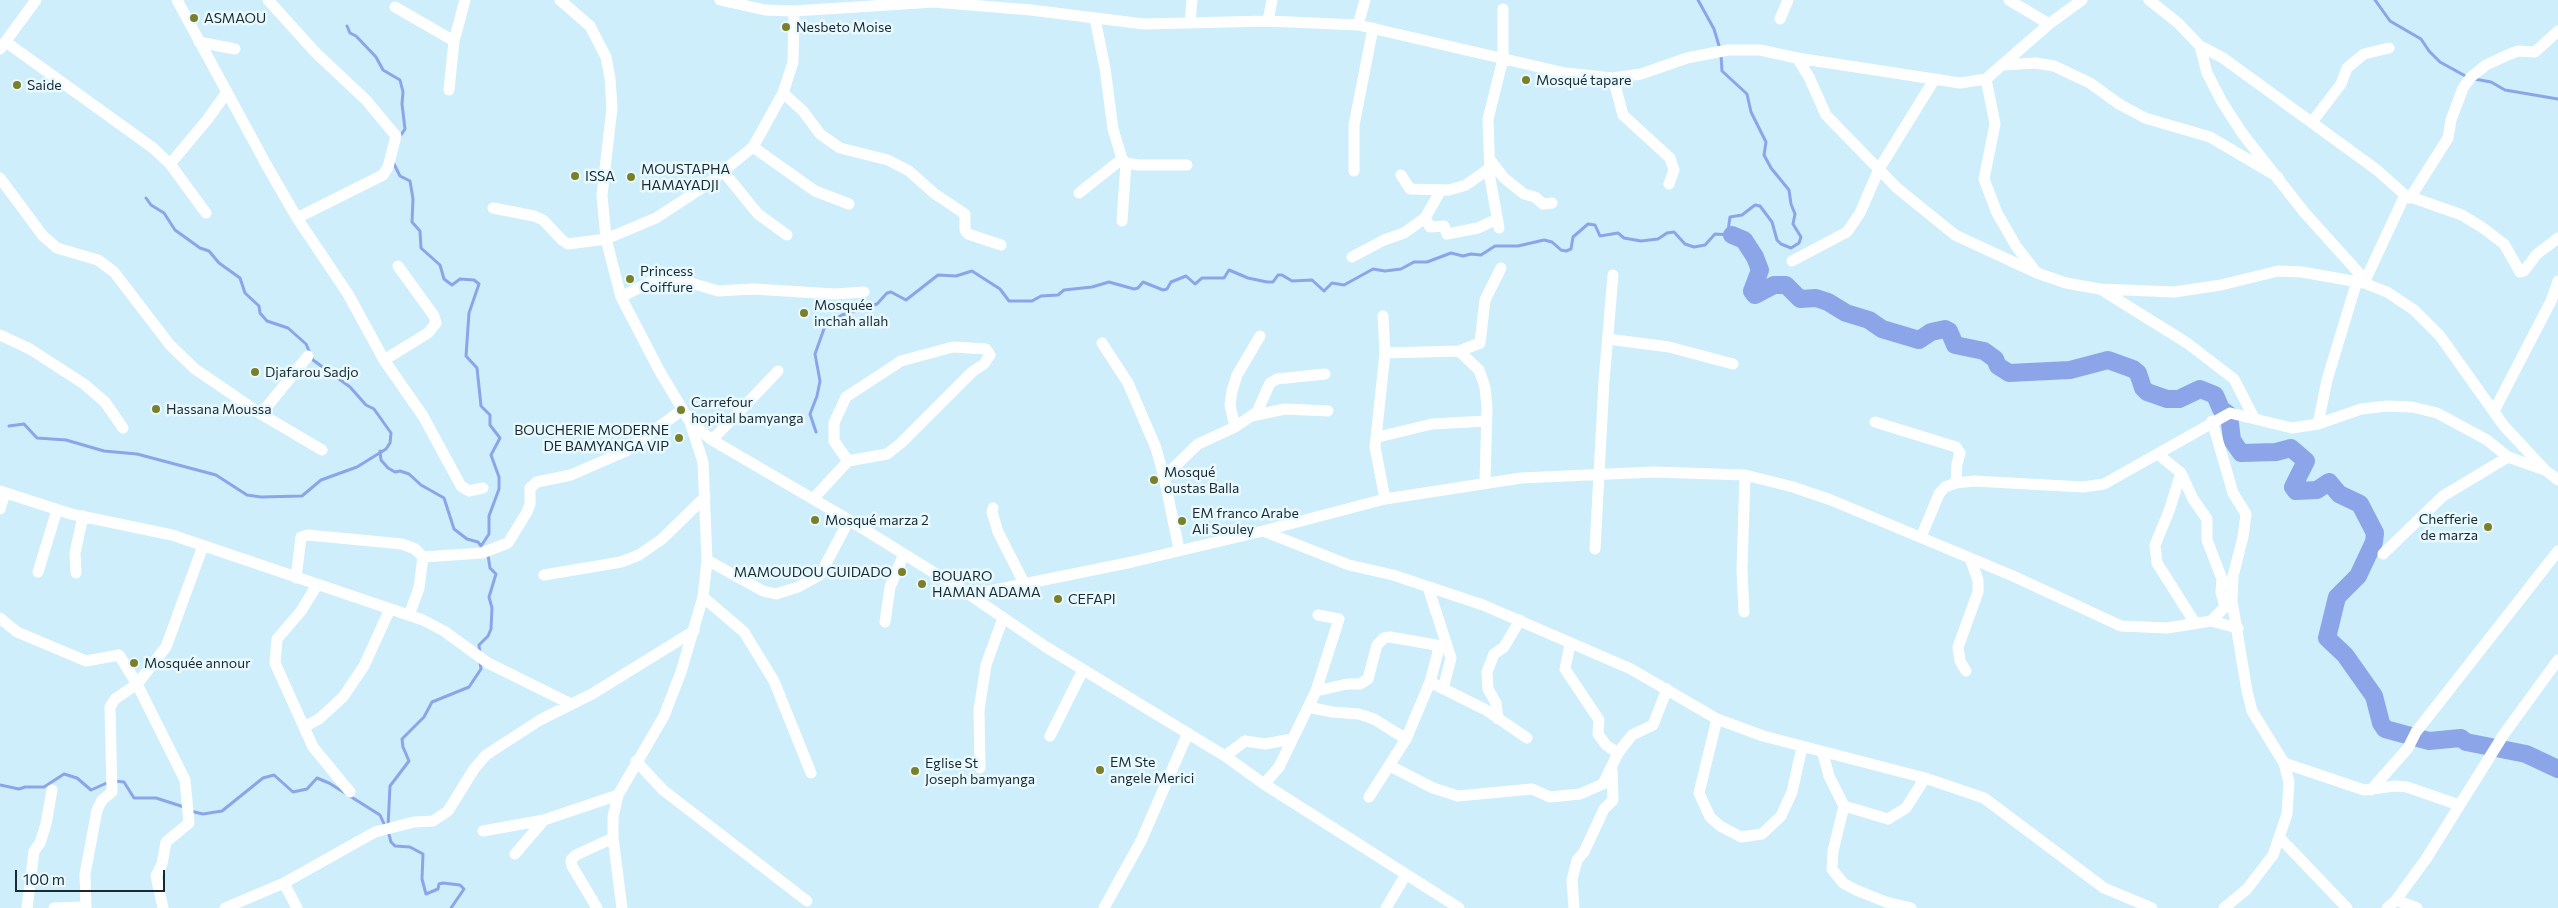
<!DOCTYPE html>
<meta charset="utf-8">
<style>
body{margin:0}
#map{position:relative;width:2558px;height:908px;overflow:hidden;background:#ceeefb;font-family:Commissioner,sans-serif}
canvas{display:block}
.scale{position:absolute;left:15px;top:870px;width:150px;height:22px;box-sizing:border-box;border:2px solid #1a2a30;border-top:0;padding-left:6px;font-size:15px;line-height:18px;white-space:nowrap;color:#1a2a30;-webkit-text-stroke:4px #e8f9ff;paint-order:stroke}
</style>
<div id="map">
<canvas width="2558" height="908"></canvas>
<div class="scale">100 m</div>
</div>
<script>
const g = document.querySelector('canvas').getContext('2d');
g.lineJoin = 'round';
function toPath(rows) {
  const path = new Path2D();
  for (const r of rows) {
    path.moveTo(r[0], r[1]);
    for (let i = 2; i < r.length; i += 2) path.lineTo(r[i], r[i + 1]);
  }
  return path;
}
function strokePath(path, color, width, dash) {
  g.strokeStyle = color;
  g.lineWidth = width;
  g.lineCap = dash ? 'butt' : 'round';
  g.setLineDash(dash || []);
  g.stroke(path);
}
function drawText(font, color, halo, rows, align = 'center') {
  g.font = font + ' Commissioner,sans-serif';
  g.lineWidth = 5;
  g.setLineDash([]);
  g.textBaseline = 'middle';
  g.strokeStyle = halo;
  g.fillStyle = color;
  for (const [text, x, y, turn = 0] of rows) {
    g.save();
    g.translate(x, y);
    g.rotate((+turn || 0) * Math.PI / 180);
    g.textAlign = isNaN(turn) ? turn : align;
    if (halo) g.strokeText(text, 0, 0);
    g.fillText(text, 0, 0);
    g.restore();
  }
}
strokePath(toPath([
 [1698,0,1714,29,1720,49],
 [2375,0,2390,21,2421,39,2429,51,2440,62,2469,78,2491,82,2505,90,2558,99],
 [347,26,350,33,356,36,376,57,383,70,400,80,403,92,402,104,405,129,399,138],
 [1721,55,1722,71,1747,94,1751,112,1766,142,1764,155,1771,168,1789,190,1791,204,1795,214,1793,224,1801,237,1799,243,1791,248,1781,244,1777,240,1772,222,1760,206,1755,205,1742,215,1730,217,1728,231,1732,235],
 [393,162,400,176,410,181,413,199,412,222,420,231,421,248,440,265,444,279,452,285,460,279,474,280,479,284,469,313,466,356,477,368,481,406,490,415,490,425,500,438,491,455,499,477,499,489,489,516,489,534,481,546],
 [9,426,24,424,37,438,66,440,104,451,137,454,216,475,247,495,261,497,302,496,321,480,357,467,386,449,390,443,391,433,374,409,366,405,350,387,313,360,306,344,288,328,267,321,260,313,259,306,245,293,240,278,219,263,209,251,200,248,175,230,164,213,151,205,146,198],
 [816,432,810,414,817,396,820,381,815,354,825,326,842,315,877,304,887,293,891,292,906,300,938,275,956,276,972,271,1000,289,1009,301,1032,301,1041,296,1058,295,1064,290,1092,287,1109,282,1134,289,1138,288,1143,282,1163,290,1167,289,1171,282,1186,276,1195,284,1202,278,1224,278,1229,270,1248,278,1267,282,1273,282,1278,275,1282,275,1292,281,1312,280,1324,291,1332,283,1344,285,1373,269,1385,271,1401,269,1414,262,1427,262,1451,253,1463,256,1471,254,1481,255,1495,246,1518,246,1544,240,1552,242,1561,250,1566,251,1571,249,1573,237,1588,224,1595,225,1600,236,1618,233,1624,238,1641,241,1658,239,1667,233,1674,232,1685,244,1694,247,1705,245,1715,234,1732,235],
 [380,451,381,460,388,468,395,472,400,471,409,474,421,485,444,498,454,529,467,539,478,542,481,546],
 [480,654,479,645,488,636,491,629,492,608,489,597,496,574,490,568,488,555],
 [115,781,124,782,134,798,156,798,184,807],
 [0,785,19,789,25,787,44,787,64,774,77,778,91,790,109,782],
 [190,811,203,814,222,811,263,778,274,775,293,792,307,789,317,778,329,783,380,815,385,826],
 [388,827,390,786,409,761,403,747,402,739,424,717,432,702,469,687,481,669,480,662],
 [388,831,391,842,395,846,410,847,423,854,422,879,426,894,438,889,439,884,443,883,460,885,464,889,451,908]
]), '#8ba5e8', 3);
strokePath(toPath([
 [1732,235,1744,240,1755,257,1760,270,1752,291,1755,295,1774,285,1786,285,1800,299,1816,298,1828,302,1846,313,1869,320,1882,329,1919,340,1931,332,1945,329,1949,331,1955,345,1984,351,1995,359,1998,366,2009,373,2070,370,2108,360,2133,369,2138,373,2143,388,2147,392,2167,399,2179,399,2200,389,2215,395,2221,409,2229,415,2232,440,2241,453,2276,452,2291,448,2306,461,2293,487,2296,491,2317,490,2329,482,2339,494,2360,504,2375,533,2374,542,2358,576,2337,597,2327,638,2345,655,2374,696,2381,723,2385,729,2429,741,2461,738,2466,742,2526,754,2558,769]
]), '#8ba5e8', 18);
strokePath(toPath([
 [177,0,267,166,297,218,348,294,384,360,423,416,461,486,469,491,483,488],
 [268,0,316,53,366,100,396,136,388,167,383,175,297,218],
 [560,0,590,26,606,57,610,78,612,108,602,195,606,239,621,297,659,370,690,422,712,440,849,520,970,595,1046,647,1225,756,1264,784,1459,908],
 [720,0,765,10,794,11,934,2,1031,10,1144,24,1268,21,1358,25,1565,73,1613,78,1641,74,1687,58,1728,50,1760,50,1797,58,1809,77,1826,115,1897,188,1955,235,2037,273,2066,283,2100,289,2174,292,2221,285,2278,271,2302,272,2364,283,2387,292,2414,310,2440,336,2504,426,2545,470,2558,480],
 [2149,0,2178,23,2200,46,2223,58,2377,170,2405,195,2364,283],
 [395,7,454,41],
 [1095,19,1105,68,1113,129,1122,159],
 [1780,19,1788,0],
 [1268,21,1272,0],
 [1190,23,1192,0],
 [2049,24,2082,0],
 [1358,25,1365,0],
 [6,42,153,148,170,164,206,213],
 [199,42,235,49],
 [2200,46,2207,73,2222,102,2242,133,2304,212,2367,282],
 [0,49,36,0],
 [1797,58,1960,83,1986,79,2002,65,2036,63,2054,66,2090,83,2119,104,2145,118,2210,137,2278,177],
 [2002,65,2049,24,2009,0],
 [1613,78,1623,115,1670,158,1674,170,1669,184],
 [1986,79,1995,124,1984,179,1997,213,2016,246,2036,272],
 [449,90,454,41,465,0],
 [783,93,803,111,820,134,840,148,888,160,909,171,935,194,965,214,965,230,968,234,1001,245],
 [2312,122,2341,84,2347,68,2364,54,2389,48],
 [753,147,815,191,849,204],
 [1490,160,1504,178,1524,194,1535,197,1543,204,1552,203],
 [170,164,207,120,227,92],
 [723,171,758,214,787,235],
 [1354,171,1354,125,1373,28],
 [1401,175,1410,189,1449,190,1466,185,1490,168],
 [0,178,43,236,57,248,98,260,114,272,170,345,195,369,261,414,322,450],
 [1079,193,1122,159,1126,163,1138,165,1187,165],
 [2405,195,2462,215,2483,228,2504,244,2520,272,2524,271,2537,254,2558,238],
 [2410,198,2448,138,2451,120,2463,88,2471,77,2486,65,2510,54,2518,51,2535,52,2558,31],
 [493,208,534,216,543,220,562,240,568,244,606,239,656,218,705,186,753,147,783,93,793,62,794,11],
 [1425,218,1430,227,1444,226,1447,234,1478,228,1497,219],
 [1122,221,1126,163],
 [1499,228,1490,178,1488,119,1503,59,1503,9],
 [1352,257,1384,240,1404,233,1425,218,1441,190],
 [1792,261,1847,232,1860,213,1879,169,1934,80],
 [2102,290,2187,343,2234,379,2254,418],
 [621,297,664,275,718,291,753,289,835,294,864,292],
 [1383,316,1385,353,1375,447,1385,499],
 [0,335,30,349,84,384,105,402,123,428],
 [1608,339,1669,347,1733,364],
 [1102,343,1128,383,1156,448,1164,477],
 [1459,351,1480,343,1485,300,1501,268],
 [1385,353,1459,351,1479,370,1485,387,1487,408,1485,483],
 [384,360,428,333,436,323,434,316,398,266],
 [2494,411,2551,301,2558,281],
 [261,414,308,356],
 [1251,416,1285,409,1328,411],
 [2212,421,2233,493,2246,514,2243,537,2233,576,2232,601,2247,691,2252,711,2284,763,2289,782,2287,814,2273,855,2247,889,2224,908],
 [1875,422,1956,447,1960,453,1957,464,1956,483],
 [2318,424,2327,380,2357,281],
 [1235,427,1230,405,1232,391,1237,375,1260,336],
 [1378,437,1432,424,1486,421],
 [712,440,778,371],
 [2159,455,2181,473,2193,499,2207,519,2207,540,2222,579,2221,592,2225,607,2211,621],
 [2181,473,2169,511,2155,545,2157,563,2195,623],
 [0,491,71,514,172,535,423,620,444,631,488,663,571,704],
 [813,499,848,461,887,454,901,443,972,372,984,364,990,355,986,349,953,347,901,361,846,397,834,423,834,441,848,461],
 [993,508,992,512,998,532,1025,585],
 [0,509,5,493],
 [1921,537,1939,494,1945,487,1956,483,1974,481,2083,487,2104,484,2230,413,2292,428,2318,424,2361,409,2387,406,2412,407,2437,413,2487,440,2508,457,2542,469],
 [1179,549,1164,477,1198,444,1235,427,1257,412,1270,383,1277,379,1325,374],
 [1595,549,1604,381,1613,275],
 [2383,554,2443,496,2508,457],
 [423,557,482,553,508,543,527,512,530,504,530,488,537,482,571,475,626,451,682,410],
 [707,560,763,591,776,594,798,587,820,575,849,520],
 [38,572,57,510],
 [76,573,75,553,83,516],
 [544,575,621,562,639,555,662,539,705,497],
 [296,578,301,537,308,535,402,544,415,549,423,557,419,588,409,615],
 [317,585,301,611,277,639,275,663,313,747,350,792],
 [1428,587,1451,658,1443,689],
 [970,595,1132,562,1263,531],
 [703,597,744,632,774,681,811,773],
 [1744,612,1742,570,1745,475],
 [0,618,17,632,86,661,119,655,137,684,185,780,189,823,166,842,162,864,156,876,163,908],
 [885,622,890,587,904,554],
 [1570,644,1565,669,1599,720,1598,734,1606,745,1618,753],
 [1966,671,1960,661,1958,647,1978,592,1978,580,1970,558],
 [1430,682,1486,710,1527,738],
 [1316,691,1339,619,1318,615],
 [1308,707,1332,712,1359,714,1374,719,1406,739],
 [1498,719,1496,703,1488,689,1487,672,1494,654,1504,647,1520,620],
 [1717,719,1699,793,1710,817,1720,826,1741,837,1762,834,1781,816,1792,792,1802,747],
 [304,727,319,719,343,697,364,666,390,609],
 [1050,736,1083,670],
 [1823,754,1829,776,1844,806,1833,851,1832,869,1843,883,1856,890,1886,902,1911,908],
 [1225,756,1245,741,1265,744,1292,739],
 [636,761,663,790,807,901],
 [2284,763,2364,790,2395,786,2407,787,2459,805],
 [1390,766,1433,788,1458,796,1532,789,1550,797,1580,794,1603,784,1618,753,1632,735,1653,725,1667,689],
 [980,768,979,710,986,665,1003,618],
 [1264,784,1279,767,1316,691,1347,684,1360,684,1368,679,1377,645,1384,638,1390,637,1436,645,1438,652,1430,682,1406,739,1369,797],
 [2371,790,2408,748,2416,732,2558,551],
 [1844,806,1888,819,1906,808,1925,778],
 [483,831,544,820,618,795],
 [2280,838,2347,908],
 [515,854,544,820],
 [284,883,297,908],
 [2396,900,2417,908],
 [27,908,34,851,40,843,46,824,52,790],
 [54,908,86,907],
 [86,908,85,874,97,810,102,800,112,792,110,707,115,699,137,684,166,647,203,546],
 [225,908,284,883,375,832,414,822,433,821,448,811,474,769,486,755,540,720,592,694,694,631],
 [597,908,572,866,571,860,576,855,613,838],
 [622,908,613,838,613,817,618,795,664,716,681,672,703,597,707,560,703,462,690,422],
 [1104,908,1141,841,1188,733],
 [1386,908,1405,876],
 [1574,908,1572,880,1577,860,1584,852,1604,809,1613,800,1612,770],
 [2152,908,2104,888,1984,798,1925,778,1763,736,1717,719,1631,669,1483,605,1393,575,1349,565,1263,531,1385,499,1521,478,1654,472,1745,475,1793,487,1831,500,2013,576,2121,626,2167,628,2211,621,2238,628],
 [2387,908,2396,900,2426,859,2504,734,2558,660]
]), '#fff', 11);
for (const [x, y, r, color] of [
 [194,18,5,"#7b7f29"],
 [786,27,5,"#7b7f29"],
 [1526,80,5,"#7b7f29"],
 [17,85,5,"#7b7f29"],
 [575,176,5,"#7b7f29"],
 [631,177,5,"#7b7f29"],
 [630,279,5,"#7b7f29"],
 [804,313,5,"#7b7f29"],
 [255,372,5,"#7b7f29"],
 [156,409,5,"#7b7f29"],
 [681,410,5,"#7b7f29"],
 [679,438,5,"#7b7f29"],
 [1154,480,5,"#7b7f29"],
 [815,520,5,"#7b7f29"],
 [1182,521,5,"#7b7f29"],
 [2488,527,5,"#7b7f29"],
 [902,572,5,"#7b7f29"],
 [922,584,5,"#7b7f29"],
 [1058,599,5,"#7b7f29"],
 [134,663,5,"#7b7f29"],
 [1100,770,5,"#7b7f29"],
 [915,771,5,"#7b7f29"]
]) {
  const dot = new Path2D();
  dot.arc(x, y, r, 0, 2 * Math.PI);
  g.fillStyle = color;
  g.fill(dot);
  strokePath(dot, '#e8f9ff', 2);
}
drawText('14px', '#1a2a30', '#e8f9ff', [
 ["ASMAOU",204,18],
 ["Nesbeto Moise",796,27],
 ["Mosqué tapare",1536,80],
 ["Saide",27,85],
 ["MOUSTAPHA",641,169],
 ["HAMAYADJI",641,185],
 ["ISSA",585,176],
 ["Princess",640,271],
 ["Coiffure",640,287],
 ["Mosquée",814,305],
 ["inchah allah",814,321],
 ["Djafarou Sadjo",265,372],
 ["Carrefour",691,402],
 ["hopital bamyanga",691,418],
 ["Hassana Moussa",166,409],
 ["BOUCHERIE MODERNE",669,430,"right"],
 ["DE BAMYANGA VIP",669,446,"right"],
 ["Mosqué",1164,472],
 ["oustas Balla",1164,488],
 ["EM franco Arabe",1192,513],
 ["Ali Souley",1192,529],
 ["Chefferie",2478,519,"right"],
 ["de marza",2478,535,"right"],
 ["Mosqué marza 2",825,520],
 ["MAMOUDOU GUIDADO",892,572,"right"],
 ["BOUARO",932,576],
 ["HAMAN ADAMA",932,592],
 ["CEFAPI",1068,599],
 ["Mosquée annour",144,663],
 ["EM Ste",1110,762],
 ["angele Merici",1110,778],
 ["Eglise St",925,763],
 ["Joseph bamyanga",925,779]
], 'left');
</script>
